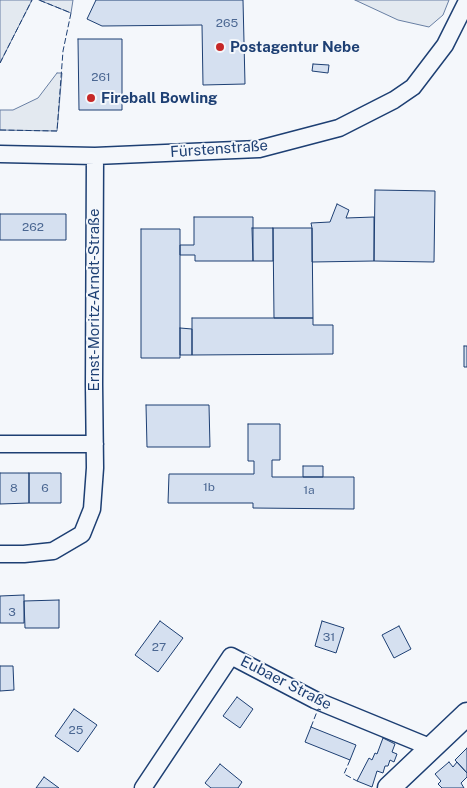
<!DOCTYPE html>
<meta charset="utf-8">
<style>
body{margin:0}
canvas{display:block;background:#f4f7fb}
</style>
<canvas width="467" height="788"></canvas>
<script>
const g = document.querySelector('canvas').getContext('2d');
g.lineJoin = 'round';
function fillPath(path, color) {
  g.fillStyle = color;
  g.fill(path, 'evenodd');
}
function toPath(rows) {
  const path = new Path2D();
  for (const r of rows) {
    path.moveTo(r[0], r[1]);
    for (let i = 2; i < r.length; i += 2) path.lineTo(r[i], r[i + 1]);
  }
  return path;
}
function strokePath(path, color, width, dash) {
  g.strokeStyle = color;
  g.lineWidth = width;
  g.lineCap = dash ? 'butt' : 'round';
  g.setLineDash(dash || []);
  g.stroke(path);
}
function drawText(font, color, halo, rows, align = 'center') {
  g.font = font + ' "Public Sans",sans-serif';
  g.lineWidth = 4;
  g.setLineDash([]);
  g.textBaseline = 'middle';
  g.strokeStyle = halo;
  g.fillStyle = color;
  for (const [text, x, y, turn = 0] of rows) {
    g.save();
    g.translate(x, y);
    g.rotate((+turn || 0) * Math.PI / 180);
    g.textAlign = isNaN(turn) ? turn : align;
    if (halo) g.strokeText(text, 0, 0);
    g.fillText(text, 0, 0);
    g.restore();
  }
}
const green = toPath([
 [0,0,32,0,0,63,0,0],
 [39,0,73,0,71,13,39,0],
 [355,0,449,0,443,15,429,27,398,20,355,0],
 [57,73,62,73,57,131,0,130,0,110,13,110,38,98,57,73]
]);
fillPath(green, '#e3e9f0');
strokePath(green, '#687fa3', 1);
const building = toPath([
 [96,0,243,0,245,84,203,85,202,25,102,26,87,19,96,0],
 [78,39,122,39,122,110,79,110,78,39],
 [313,64,329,65,328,73,312,71,313,64],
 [375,190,435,191,434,262,374,261,375,190],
 [337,204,349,210,346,218,374,217,374,261,312,262,312,228,311,223,330,222,337,204],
 [0,214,66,214,66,240,0,240,0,214],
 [194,217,253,217,253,261,195,261,195,255,180,255,180,245,194,245,194,217],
 [252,228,273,228,273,261,253,261,252,228],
 [273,228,312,228,313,318,274,318,273,228],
 [141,229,180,229,180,358,141,358,141,229],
 [192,318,313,318,313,325,333,325,333,354,192,355,192,318],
 [180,328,192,329,192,355,180,355,180,328],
 [464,346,467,346,467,367,464,367,464,346],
 [146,405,209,405,210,447,147,447,146,405],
 [248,424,280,424,280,460,272,460,272,477,354,477,354,509,253,508,253,503,168,503,169,474,254,474,254,461,248,461,248,424],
 [303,466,323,466,323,477,303,477,303,466],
 [0,473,29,473,29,503,0,504,0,473],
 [29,473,61,473,61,503,29,503,29,473],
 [24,595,24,623,0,623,0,596,24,595],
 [59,600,59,628,25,628,24,601,59,600],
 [160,621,183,638,158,672,135,655,160,621],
 [322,621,344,628,336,653,315,646,322,621],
 [399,626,411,649,394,658,382,635,399,626],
 [0,666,13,666,14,690,0,691,0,666],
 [237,697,253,709,240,728,223,716,237,697],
 [74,709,97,725,78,752,55,736,74,709],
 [311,727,356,745,350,760,305,742,311,727],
 [383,738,395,744,392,752,397,754,394,762,390,760,388,766,385,766,383,773,377,771,372,787,357,781,369,758,372,760,375,753,377,754,383,738],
 [467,748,467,773,455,760,467,748],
 [449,762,453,767,457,762,467,773,467,777,461,783,464,788,442,788,438,784,441,781,435,774,449,762],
 [220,764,242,782,238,788,211,788,205,783,220,764],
 [44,777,59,788,36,788,44,777]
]);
fillPath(building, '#d5e0f0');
strokePath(building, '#1d3f73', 1);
const street = toPath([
 [0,154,95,156,259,149,339,128,394,100,413,87,445,45,467,1],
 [0,444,95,444],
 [0,554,24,554,53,551,82,534,92,509,95,468,94,384,95,156],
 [143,788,231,656,315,700,432,748]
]);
const secondary = toPath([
 [389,788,467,714]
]);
strokePath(street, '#1d3f73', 19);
strokePath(secondary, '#1d3f73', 25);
strokePath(street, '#f4f7fb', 16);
strokePath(secondary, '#f4f7fb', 22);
strokePath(toPath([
 [0,63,32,0],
 [0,130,57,131,63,51,71,13,39,0],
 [311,727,318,709,321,710],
 [350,760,344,774,357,781]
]), '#1d3f73', 1, [6, 2.5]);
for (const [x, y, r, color] of [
 [220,47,5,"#c62828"],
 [91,98,5,"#c62828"]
]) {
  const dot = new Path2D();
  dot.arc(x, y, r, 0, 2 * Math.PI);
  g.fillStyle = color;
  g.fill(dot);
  strokePath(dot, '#f4f7fb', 2);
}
drawText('12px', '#4b6792', null, [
 ["265",227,23],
 ["261",101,77],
 ["262",33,227],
 ["1b",209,487],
 ["8",14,488],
 ["6",45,488],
 ["1a",309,490],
 ["3",12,612],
 ["31",329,637],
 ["27",159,647],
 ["25",76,730]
]);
drawText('bold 15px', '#1d3f73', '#f4f7fb', [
 ["Postagentur Nebe",230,47],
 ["Fireball Bowling",101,98]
], 'left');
drawText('15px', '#1d3f73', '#f4f7fb', [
 ["Fürstenstraße",219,149,-4],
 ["Ernst-Moritz-Arndt-Straße",94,300,-90],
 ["Eubaer Straße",286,683,27]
]);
</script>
